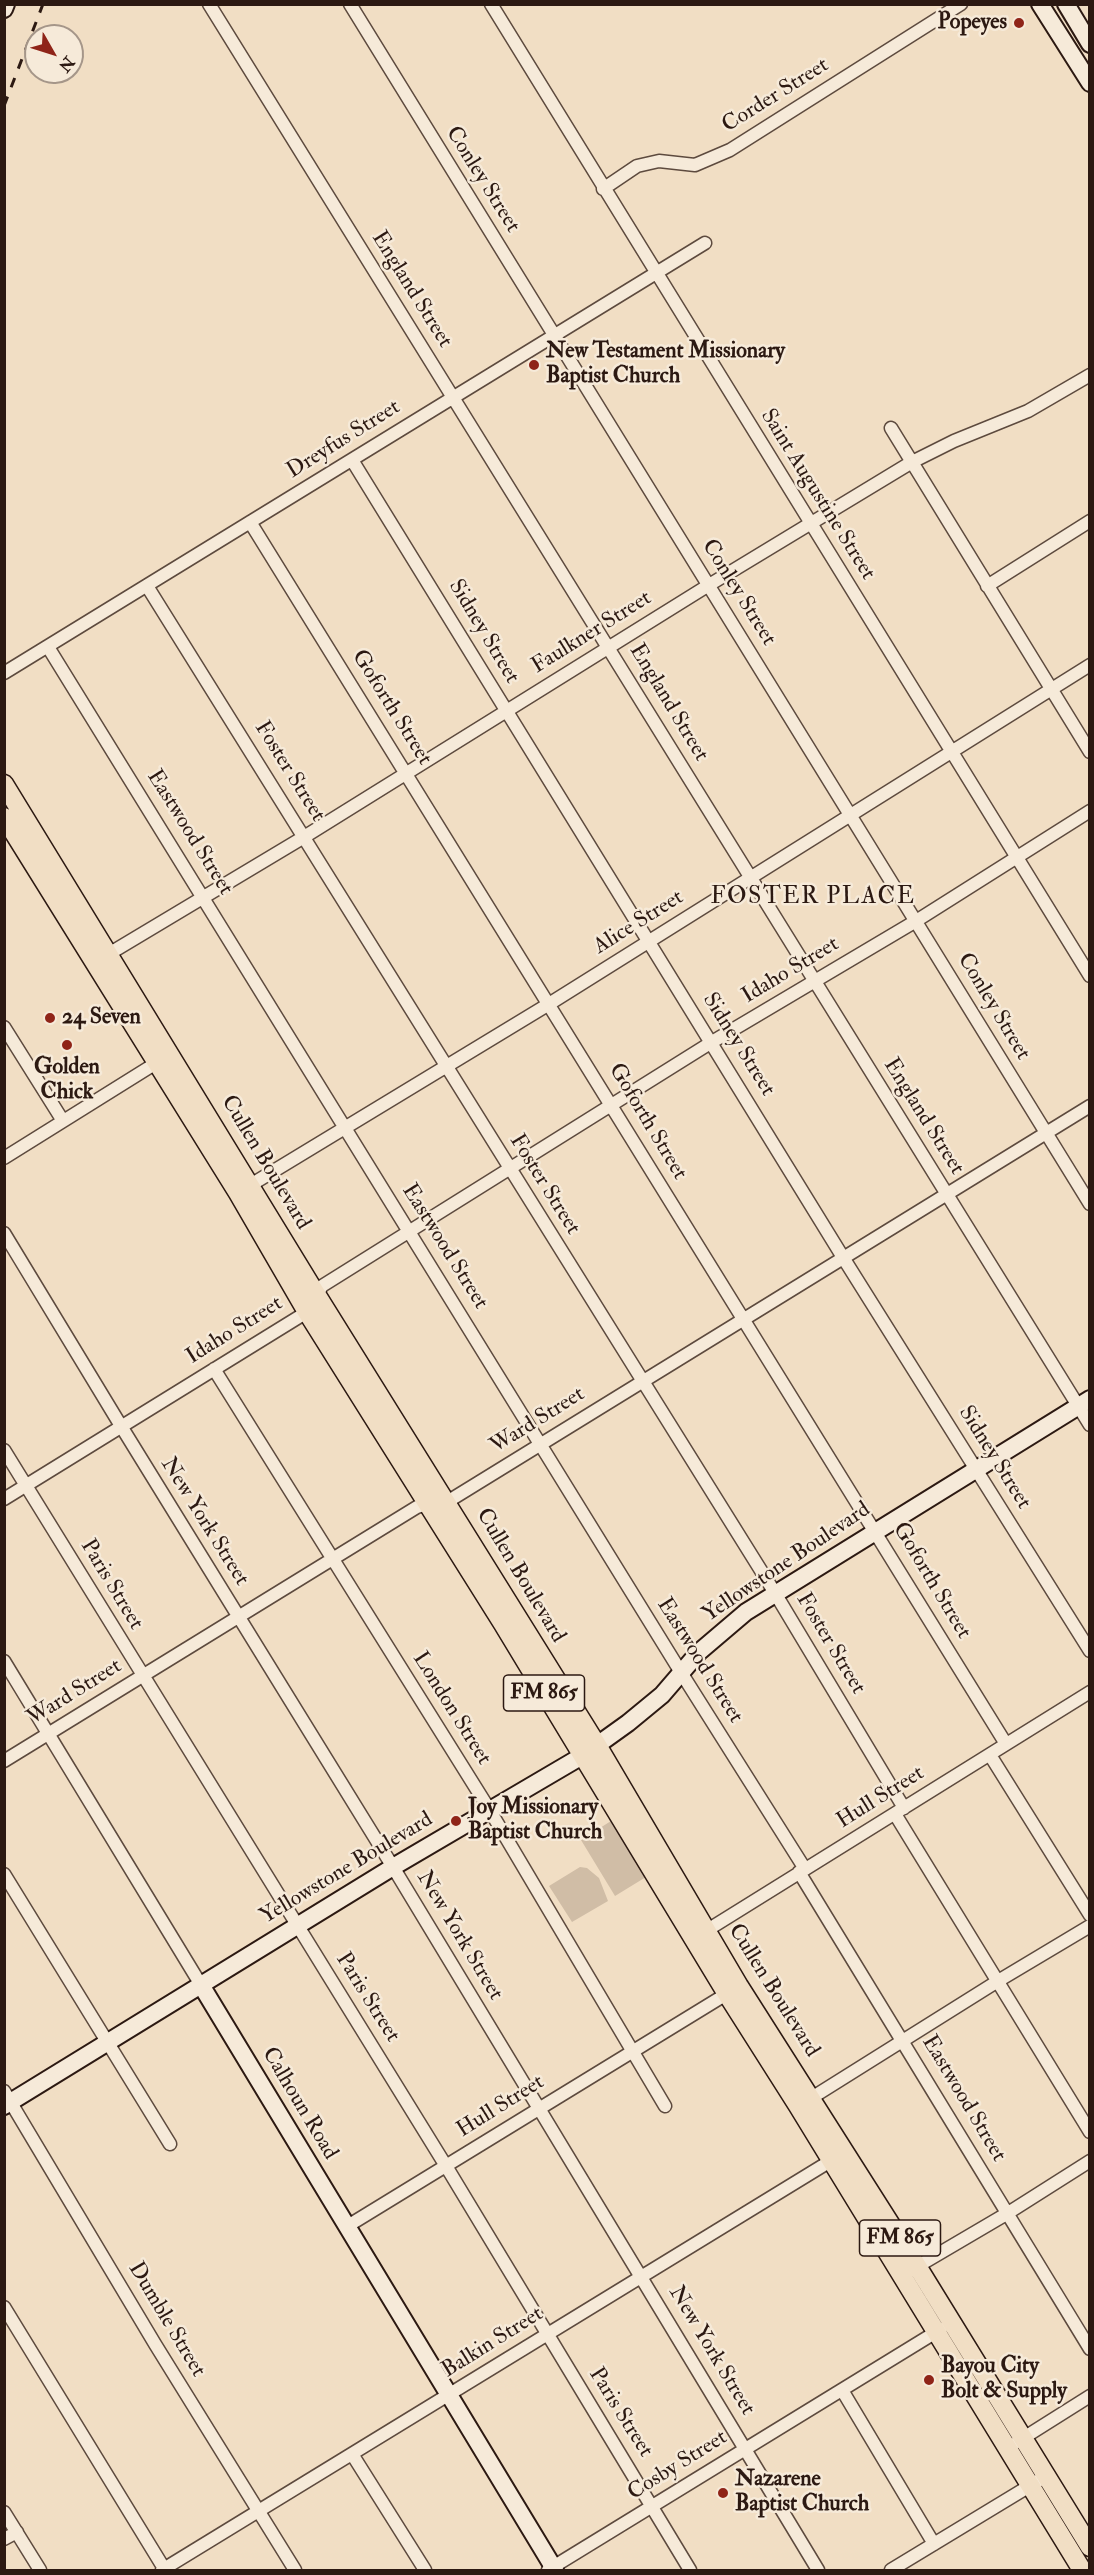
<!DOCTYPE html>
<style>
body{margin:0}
#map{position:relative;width:1094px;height:2575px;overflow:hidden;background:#f1dec4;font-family:"IM FELL Double Pica",serif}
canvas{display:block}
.frame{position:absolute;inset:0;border:6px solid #2c1912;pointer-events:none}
.north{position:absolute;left:24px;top:24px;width:60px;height:60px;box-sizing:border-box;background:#f6ead9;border:2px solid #a59689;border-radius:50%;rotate:129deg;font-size:16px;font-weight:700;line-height:24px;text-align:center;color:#2c1912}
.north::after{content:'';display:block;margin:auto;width:21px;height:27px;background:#8f2418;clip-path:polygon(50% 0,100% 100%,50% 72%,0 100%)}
</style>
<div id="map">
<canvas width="1094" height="2575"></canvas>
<div class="frame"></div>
<div class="north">N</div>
</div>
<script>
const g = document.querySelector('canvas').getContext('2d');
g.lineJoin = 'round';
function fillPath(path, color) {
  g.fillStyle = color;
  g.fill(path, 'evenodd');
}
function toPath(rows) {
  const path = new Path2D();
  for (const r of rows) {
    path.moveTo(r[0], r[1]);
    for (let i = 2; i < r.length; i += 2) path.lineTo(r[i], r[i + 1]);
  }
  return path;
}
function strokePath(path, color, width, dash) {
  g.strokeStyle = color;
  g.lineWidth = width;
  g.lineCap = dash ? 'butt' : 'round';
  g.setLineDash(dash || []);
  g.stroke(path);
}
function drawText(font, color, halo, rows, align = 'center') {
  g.font = font + ' "IM FELL Double Pica",serif';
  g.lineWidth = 5;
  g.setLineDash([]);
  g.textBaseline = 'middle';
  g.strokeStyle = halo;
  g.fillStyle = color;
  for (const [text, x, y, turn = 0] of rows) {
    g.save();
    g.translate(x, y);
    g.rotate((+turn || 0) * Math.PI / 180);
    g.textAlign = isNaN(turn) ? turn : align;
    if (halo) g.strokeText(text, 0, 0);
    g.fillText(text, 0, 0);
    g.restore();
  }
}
fillPath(toPath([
 [611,1821,646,1877,615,1896,581,1840],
 [580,1867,587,1868,599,1878,608,1901,572,1922,549,1886]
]), '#d0bda6');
const street = toPath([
 [209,4,1090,1425],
 [350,4,1090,1204],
 [491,4,1090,976],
 [603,189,637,166,659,161,695,165,730,150,961,4],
 [891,428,1090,752],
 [352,460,844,1259,1090,1651],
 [250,522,1006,1744],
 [147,586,775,1593,904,1808],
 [987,586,1090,521],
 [48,647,682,1674,805,1869],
 [4,673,705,243],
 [102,958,304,837,709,585,912,462,954,441,1028,411,1090,375],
 [4,1027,63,1121],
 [4,1158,161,1060],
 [244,1189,549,1004,1090,665],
 [4,1233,121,1426,393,1867,818,2570],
 [214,1369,489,1809,665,2106],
 [4,1450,446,2166,690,2570],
 [4,1499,307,1312,322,1286,712,1042,916,921,1090,811],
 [4,1661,201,1985],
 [990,1755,1090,1915],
 [4,1761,417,1507,427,1504,447,1502,1090,1106],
 [895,1814,1090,2132],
 [799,1872,1090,2349],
 [4,1874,170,2144],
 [701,1934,1090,1692],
 [4,2091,155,2344,295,2570],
 [805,2102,998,1981,1090,1926],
 [346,2227,733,1990],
 [911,2270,1008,2213,1090,2161],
 [4,2307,165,2570],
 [842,2390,934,2544],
 [1017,2442,1090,2396],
 [352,2454,425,2570],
 [4,2512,40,2570],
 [4,2539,17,2532],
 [162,2570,837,2157],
 [548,2570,941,2329],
 [891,2570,1046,2476]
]);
const secondary = toPath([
 [1040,4,1090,83],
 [1066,4,1090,44],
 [4,9,6,4],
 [201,1985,555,2570],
 [4,2106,393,1867,582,1756,628,1723,662,1695,699,1652,746,1612,1090,1399]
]);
const primary = toPath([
 [4,784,316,1294,597,1745,739,1986,917,2266,1090,2547],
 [4,817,238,1193,307,1312,503,1624,727,1994,798,2106,1082,2570]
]);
strokePath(street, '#5d4a3e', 15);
strokePath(secondary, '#2c1912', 20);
strokePath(primary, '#2c1912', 21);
strokePath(street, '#f6ead9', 12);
strokePath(secondary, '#f6ead9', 16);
strokePath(primary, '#f1dec4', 18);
strokePath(toPath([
 [4,106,43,4]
]), '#2c1912', 3, [10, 10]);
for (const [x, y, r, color] of [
 [1019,23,6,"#8f2418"],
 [534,365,6,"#8f2418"],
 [50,1018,6,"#8f2418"],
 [67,1045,6,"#8f2418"],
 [456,1821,6,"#8f2418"],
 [929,2380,6,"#8f2418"],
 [723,2493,6,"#8f2418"]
]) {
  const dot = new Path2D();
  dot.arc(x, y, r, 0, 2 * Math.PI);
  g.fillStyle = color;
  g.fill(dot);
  strokePath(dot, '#f6ead9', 2);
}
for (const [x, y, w] of [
 [544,1693,81],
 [900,2238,81]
]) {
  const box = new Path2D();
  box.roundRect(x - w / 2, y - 18, w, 36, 4.5);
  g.fillStyle = '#f6ead9';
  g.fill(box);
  strokePath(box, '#2c1912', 1.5);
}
drawText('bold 21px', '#2c1912', null, [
 ["FM 865",544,1693],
 ["FM 865",900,2238]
]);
drawText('bold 22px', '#2c1912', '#f6ead9', [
 ["Popeyes",1007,23,"right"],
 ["New Testament Missionary",546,352],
 ["Baptist Church",546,377],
 ["24 Seven",62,1018],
 ["Golden",67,1068,"center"],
 ["Chick",67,1093,"center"],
 ["Joy Missionary",468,1808],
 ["Baptist Church",468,1833],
 ["Bayou City",941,2367],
 ["Bolt & Supply",941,2392],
 ["Nazarene",735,2480],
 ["Baptist Church",735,2505]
], 'left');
drawText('22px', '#2c1912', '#f6ead9', [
 ["Corder Street",776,96,-32],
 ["Conley Street",482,180,58],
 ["England Street",411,290,58],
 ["Dreyfus Street",344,440,-32],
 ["Saint Augustine Street",817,495,58],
 ["Conley Street",738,593,58],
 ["Sidney Street",483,632,59],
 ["Faulkner Street",592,633,-32],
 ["England Street",668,703,59],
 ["Goforth Street",391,708,58],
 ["Foster Street",289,772,58],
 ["Eastwood Street",189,833,58],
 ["Alice Street",639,923,-32],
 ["Idaho Street",791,971,-31],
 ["Conley Street",993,1007,59],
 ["Sidney Street",738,1045,58],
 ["England Street",923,1117,58],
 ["Goforth Street",647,1122,59],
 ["Cullen Boulevard",265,1163,59],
 ["Foster Street",544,1185,58],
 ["Eastwood Street",444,1247,58],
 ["Idaho Street",235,1331,-32],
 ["Ward Street",538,1421,-32],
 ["Sidney Street",994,1458,58],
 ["New York Street",204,1522,58],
 ["Yellowstone Boulevard",787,1563,-34],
 ["Cullen Boulevard",520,1576,59],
 ["Goforth Street",931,1581,59],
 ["Paris Street",111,1585,59],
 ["Foster Street",830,1644,59],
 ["Eastwood Street",699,1661,58],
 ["Ward Street",75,1693,-32],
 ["London Street",451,1709,58],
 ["Hull Street",881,1798,-32],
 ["Yellowstone Boulevard",347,1869,-31],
 ["New York Street",459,1936,59],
 ["Cullen Boulevard",773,1991,58],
 ["Paris Street",367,1998,58],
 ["Eastwood Street",963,2099,59],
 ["Calhoun Road",299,2104,59],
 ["Hull Street",501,2107,-32],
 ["Dumble Street",166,2320,59],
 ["Balkin Street",493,2343,-32],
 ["New York Street",711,2351,59],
 ["Paris Street",620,2413,58],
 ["Cosby Street",678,2466,-32]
]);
g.letterSpacing = '1.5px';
drawText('24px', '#2c1912', '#f6ead9', [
 ["FOSTER PLACE",813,898]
]);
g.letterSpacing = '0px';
</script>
